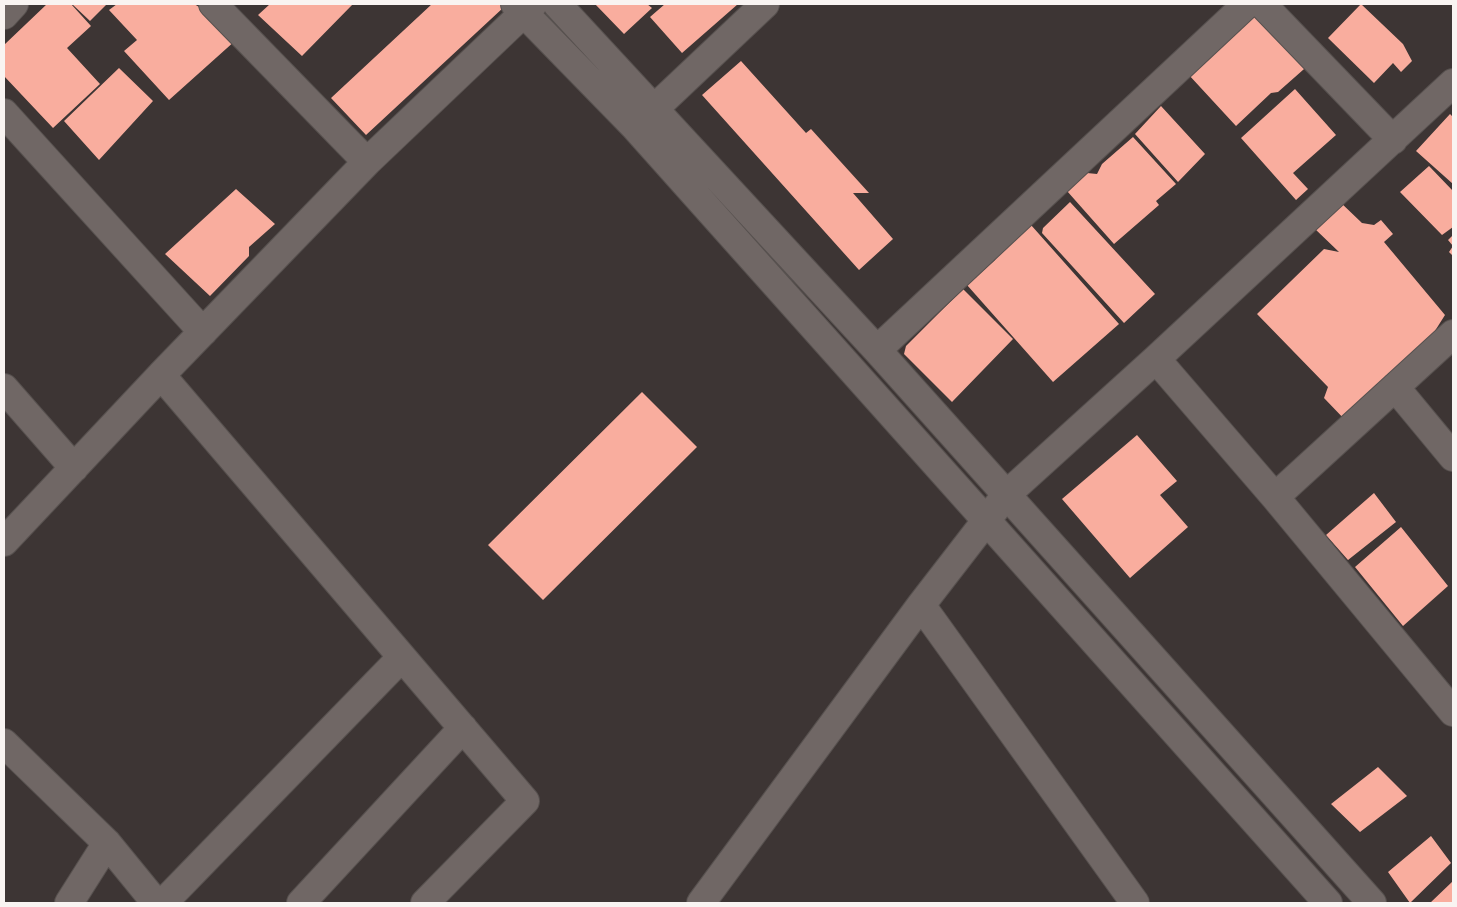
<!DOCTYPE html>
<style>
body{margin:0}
#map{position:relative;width:1457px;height:907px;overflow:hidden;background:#3d3534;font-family:Merriweather,serif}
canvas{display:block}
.frame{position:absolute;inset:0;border:5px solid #f9f4f2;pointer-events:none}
</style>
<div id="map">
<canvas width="1457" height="907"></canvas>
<div class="frame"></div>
</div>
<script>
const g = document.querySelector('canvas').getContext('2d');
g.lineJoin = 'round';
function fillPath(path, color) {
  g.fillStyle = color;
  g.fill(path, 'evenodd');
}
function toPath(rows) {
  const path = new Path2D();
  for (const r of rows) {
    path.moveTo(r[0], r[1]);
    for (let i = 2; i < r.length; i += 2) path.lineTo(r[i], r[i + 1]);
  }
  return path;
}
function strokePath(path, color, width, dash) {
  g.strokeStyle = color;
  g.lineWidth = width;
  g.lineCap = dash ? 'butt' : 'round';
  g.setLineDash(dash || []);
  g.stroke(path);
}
fillPath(toPath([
 [47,4,71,4,91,26,67,48,100,84,53,128,4,76,4,45],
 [72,4,107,4,90,21],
 [117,4,194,4,213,15,236,40,169,100,124,51,137,40,109,10],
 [270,4,353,4,302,56,258,15],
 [432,4,501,4,504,7,366,135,331,98],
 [595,4,647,4,652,8,624,34],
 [665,4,738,4,682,53,650,17],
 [1361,4,1403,44,1412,61,1401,72,1393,63,1374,83,1328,38],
 [1260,7,1312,62,1278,92,1271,93,1236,126,1188,74],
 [741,61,806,133,811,129,869,193,853,193,893,239,859,270,702,95],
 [119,68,153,101,99,160,64,121],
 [1295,89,1336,135,1293,173,1308,189,1296,200,1241,138],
 [1161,106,1205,154,1178,182,1135,134],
 [1450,114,1453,117,1453,184,1416,151],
 [1133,137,1176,184,1156,201,1159,205,1114,244,1067,191,1087,173,1097,174,1102,164],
 [1429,166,1453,191,1453,227,1442,235,1400,192],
 [236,189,275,224,249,247,249,256,210,296,165,254],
 [1339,201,1362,223,1374,225,1381,220,1393,234,1384,242,1445,315,1421,353,1348,423,1324,398,1328,387,1257,314,1324,249,1339,252,1314,228],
 [1070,202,1155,294,1124,323,1042,233,1043,228],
 [1031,225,1119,324,1053,382,967,285,995,260,997,254],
 [1453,235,1453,256,1449,252,1453,246,1448,240],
 [963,289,1013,339,952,402,904,354,906,346],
 [642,392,697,447,543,600,488,545],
 [1137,435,1177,481,1160,495,1188,527,1130,578,1062,499],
 [1374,493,1396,522,1348,560,1326,535],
 [1401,527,1448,586,1403,626,1355,567],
 [1378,767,1407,796,1360,832,1331,804],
 [1431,836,1451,863,1410,903,1388,872],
 [1453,881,1453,903,1430,903]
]), '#f9ad9e');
const minor = toPath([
 [213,4,367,162],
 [515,4,634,126,1328,903],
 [557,4,877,350,1372,903],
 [1262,4,1393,140],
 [4,15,14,4],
 [655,108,765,4],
 [4,113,203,332],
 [1453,334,1275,497,1453,712],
 [877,350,1247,4],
 [1156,359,1275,497],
 [1395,387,1453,457],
 [4,388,74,468],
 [4,542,161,375],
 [921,605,1135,903],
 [4,743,107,843,156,903],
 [69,903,107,843],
 [163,903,402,657],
 [301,903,463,728],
 [425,903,525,801,161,375,367,162,533,4],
 [701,903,921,605,1006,495,1156,359,1453,83]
]);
strokePath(minor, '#57514f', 30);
strokePath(minor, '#706765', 28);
</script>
